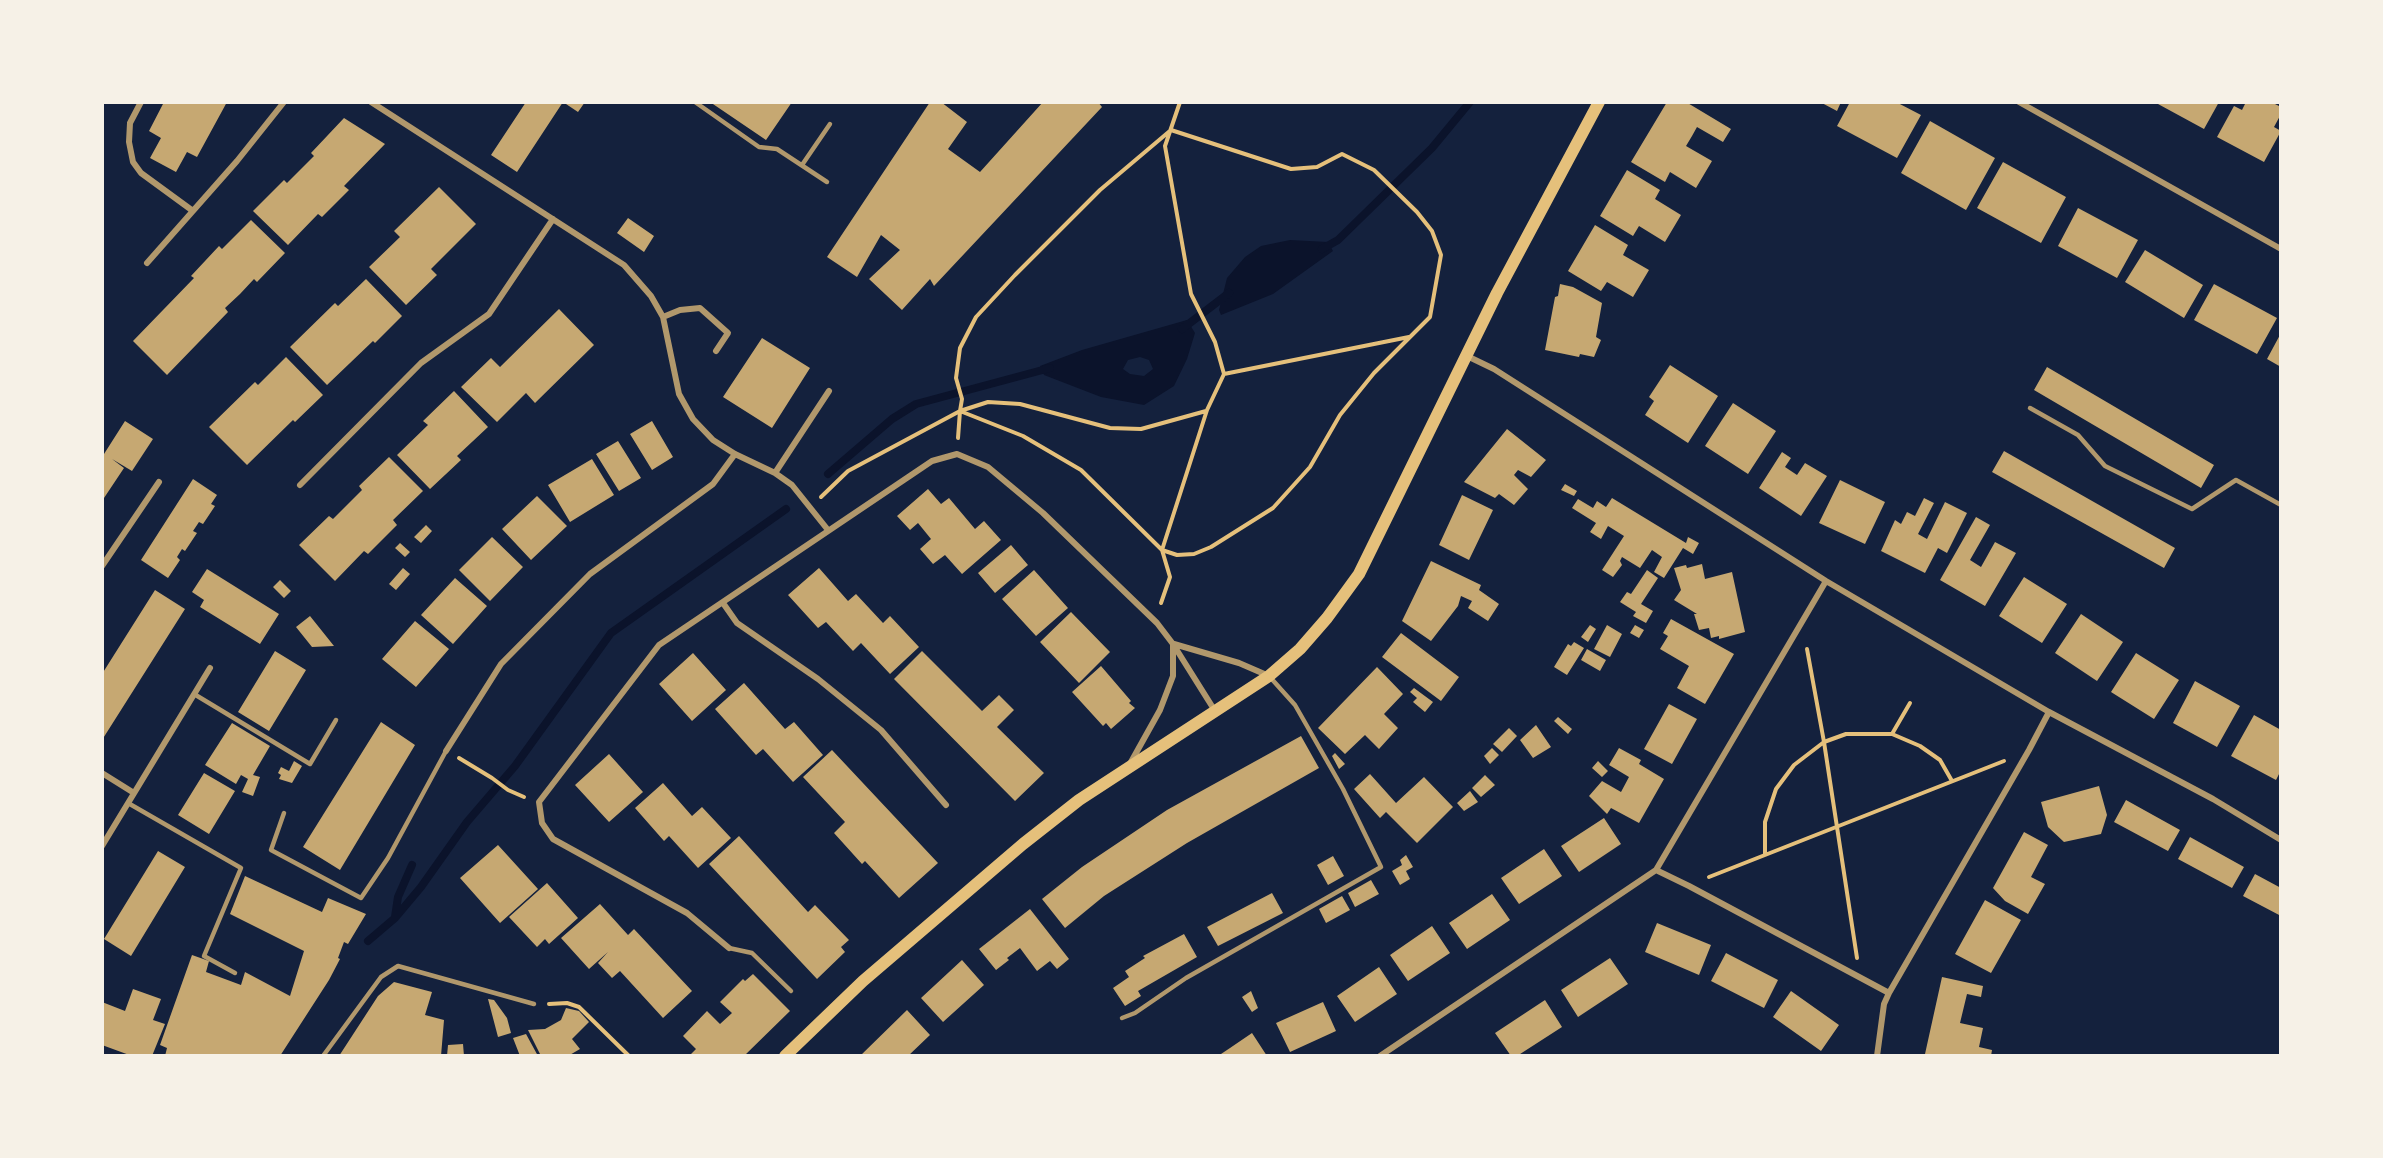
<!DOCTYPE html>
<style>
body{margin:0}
#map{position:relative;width:2383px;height:1158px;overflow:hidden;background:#14213d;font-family:"Roboto Condensed",sans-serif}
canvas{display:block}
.frame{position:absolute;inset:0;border:104px solid #f6f1e7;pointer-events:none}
</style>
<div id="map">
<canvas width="2383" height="1158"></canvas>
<div class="frame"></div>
</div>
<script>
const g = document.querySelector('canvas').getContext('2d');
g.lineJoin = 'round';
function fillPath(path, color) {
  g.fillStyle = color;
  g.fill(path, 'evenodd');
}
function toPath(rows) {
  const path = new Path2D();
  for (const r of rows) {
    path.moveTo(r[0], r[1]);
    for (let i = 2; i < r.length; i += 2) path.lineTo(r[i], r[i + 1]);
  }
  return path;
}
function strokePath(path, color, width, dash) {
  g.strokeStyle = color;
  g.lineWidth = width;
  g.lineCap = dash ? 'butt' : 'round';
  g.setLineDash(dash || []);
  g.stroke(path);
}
fillPath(toPath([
 [1290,240,1328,242,1333,251,1273,294,1221,315,1219,310,1227,278,1245,257,1261,246],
 [1187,320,1195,333,1187,359,1174,386,1144,405,1101,397,1044,375,1040,366,1082,350],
 [1140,357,1149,360,1153,369,1144,376,1130,374,1123,369,1128,360]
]), '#0b132b');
strokePath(toPath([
 [1322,249,1338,240,1432,148,1470,102],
 [1182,329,1229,293],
 [828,474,892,419,916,404,1050,368],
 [395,917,398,897,412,865],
 [368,941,395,918,421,887,467,822,515,766,611,633,786,509]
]), '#0b132b', 8);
fillPath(toPath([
 [164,102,227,102,197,157,187,152,176,172,150,158,161,138,149,131],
 [526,102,563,102,517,172,491,155],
 [563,102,585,102,578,112],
 [710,102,792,102,766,140],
 [930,102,941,102,967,122,948,149,980,172,1043,102,1098,102,1102,107,934,286,930,279,902,310,869,279,900,250,881,235,857,277,827,257],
 [1667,102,1686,102,1731,129,1723,142,1697,127,1692,136,1686,146,1712,161,1696,188,1670,172,1665,182,1631,162],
 [1820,102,1841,102,1837,111],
 [1850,102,1896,102,1921,115,1897,158,1837,126],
 [2159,102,2219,102,2204,129,2158,104],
 [2246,102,2271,102,2281,107,2281,114,2274,127,2281,131,2264,162,2217,137,2234,106,2242,110],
 [344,118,385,144,344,186,349,190,322,217,318,214,288,245,253,211,284,180,287,183,314,156,311,153],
 [1930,121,1995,158,1966,210,1901,173],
 [2003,162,2066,197,2041,243,1977,208],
 [1627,170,1660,190,1655,199,1681,215,1665,242,1639,226,1633,236,1600,216],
 [439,187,476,224,431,269,437,275,406,305,369,267,400,237,394,231],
 [2078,208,2138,240,2117,278,2058,246],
 [628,218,654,236,644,252,617,233],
 [251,220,285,253,257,282,254,279,240,294,225,308,228,312,167,375,133,341,194,278,191,276,219,246,222,249],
 [1595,225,1628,245,1623,255,1649,270,1633,297,1607,282,1601,291,1568,271],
 [2145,250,2203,285,2184,318,2125,282],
 [366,279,402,316,375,343,373,341,327,385,290,347,335,303,338,306],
 [1560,284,1573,287,1602,303,1596,337,1601,340,1594,357,1580,354,1579,357,1545,350,1555,297,1558,296],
 [2214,284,2277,318,2257,354,2194,320],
 [559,309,594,345,535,403,526,393,497,422,461,387,491,358,500,367],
 [2281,333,2281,367,2267,359],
 [762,338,810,368,772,428,723,397],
 [286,357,323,395,295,422,293,420,247,465,209,427,255,382,258,385],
 [1670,365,1718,396,1688,443,1645,415,1654,401,1649,397],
 [2047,367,2214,465,2201,488,2034,390],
 [454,391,488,427,457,456,461,460,430,489,397,455,428,425,423,421],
 [1733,403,1776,431,1748,474,1705,446],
 [125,421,153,439,132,471,112,459,124,468,102,501,102,453,104,454],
 [652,421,673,457,652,470,630,434],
 [1507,429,1546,460,1531,477,1518,470,1514,475,1528,489,1514,505,1499,494,1495,498,1464,482],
 [618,441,641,478,619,491,596,454],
 [2004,451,2175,548,2164,568,1992,472],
 [1782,452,1791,458,1785,467,1797,475,1805,463,1827,476,1801,516,1759,488],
 [389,457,423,491,393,520,397,525,368,554,364,551,335,581,299,545,329,516,333,519,362,490,359,486],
 [592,459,614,495,570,522,548,485],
 [193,479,217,495,211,504,215,506,203,524,199,522,193,531,197,533,185,551,182,549,177,557,180,560,168,578,141,560],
 [1840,480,1885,502,1865,544,1819,523],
 [1565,484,1577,491,1574,496,1561,490],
 [928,489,941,504,949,498,975,529,984,521,1001,540,962,574,945,555,933,564,920,549,931,539,918,523,910,530,897,516],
 [1462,495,1493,510,1469,560,1439,545],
 [537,496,567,526,531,560,502,529],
 [1612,498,1686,543,1688,537,1699,543,1693,554,1683,548,1664,578,1654,572,1662,557,1652,550,1640,568,1622,557,1620,561,1622,565,1613,577,1602,570,1624,536,1608,526,1601,539,1590,532,1596,523,1572,508,1578,499,1593,508,1597,501,1606,507],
 [1924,498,1934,503,1918,534,1927,539,1945,502,1967,513,1947,553,1938,548,1925,573,1881,551,1895,520,1901,524,1907,512,1915,516],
 [1976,517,1990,525,1970,560,1981,567,1995,542,2016,553,1985,606,1940,580],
 [426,525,432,531,421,543,414,537],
 [492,537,523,567,490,601,459,570],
 [400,543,410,552,405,557,395,548],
 [1011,545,1028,565,995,593,978,573],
 [1431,561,1481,585,1479,590,1499,604,1488,621,1468,608,1472,601,1461,596,1458,606,1431,641,1402,621],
 [1702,564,1705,579,1732,572,1745,632,1719,639,1719,636,1711,638,1709,628,1699,630,1694,614,1697,614,1674,600,1681,590,1674,568,1686,565,1687,568],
 [403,568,410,574,396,590,389,584],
 [819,568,848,601,856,594,883,623,890,616,919,647,890,674,861,643,853,651,826,622,818,628,788,595],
 [207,569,279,614,260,644,200,607,204,600,192,592],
 [1034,570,1068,608,1036,636,1002,599],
 [1647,570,1658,578,1641,604,1653,611,1646,623,1633,616,1636,612,1620,602,1627,592,1631,594],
 [2024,577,2067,604,2042,643,1999,616],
 [455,578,487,606,453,644,421,615],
 [280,580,291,591,284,598,273,587],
 [155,590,185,609,102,740,102,674],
 [1071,612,1110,652,1079,683,1040,642],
 [2081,614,2123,642,2097,681,2055,653],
 [310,616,334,646,312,647,296,627],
 [1671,619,1734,654,1705,704,1677,688,1689,666,1660,649,1668,636,1663,633],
 [415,621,449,649,416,687,382,659],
 [1590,625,1596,629,1588,642,1581,637],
 [1607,625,1622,634,1610,657,1594,649],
 [1635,625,1644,630,1639,638,1630,633],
 [1401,633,1459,677,1441,701,1382,657],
 [1574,642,1584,648,1567,675,1554,667,1568,644,1571,646],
 [1587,649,1606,660,1600,671,1581,660],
 [275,651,306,670,269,731,238,712],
 [922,651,982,711,999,695,1014,710,997,727,1044,773,1015,801,894,679],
 [693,653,726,690,692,721,659,684],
 [2136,653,2179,680,2154,719,2111,692],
 [1101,666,1131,701,1129,703,1135,708,1111,729,1106,723,1103,726,1072,692],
 [1377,667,1403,694,1384,714,1398,728,1379,749,1365,735,1345,754,1318,728],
 [2195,681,2240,706,2217,747,2173,723],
 [744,683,785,729,794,722,823,755,793,782,763,749,756,755,715,709],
 [1414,688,1433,702,1425,712,1413,702,1417,698,1410,692],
 [1669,704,1697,719,1672,764,1644,749],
 [2254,715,2281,730,2281,770,2276,780,2231,756],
 [1558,717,1572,729,1568,734,1554,721],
 [381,722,415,745,340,870,303,847],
 [232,723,270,746,253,775,260,777,253,796,242,792,248,779,241,775,236,784,205,765],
 [1536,725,1551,747,1533,758,1520,740],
 [1509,728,1517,736,1502,752,1493,744],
 [1301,736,1319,768,1187,843,1104,896,1065,928,1042,899,1082,867,1167,810],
 [1492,748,1499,755,1490,764,1484,756],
 [1619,748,1641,760,1639,764,1664,779,1639,823,1611,808,1607,814,1589,796,1602,781,1621,792,1629,777,1609,765],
 [832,750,938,863,899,898,865,861,862,864,834,833,845,822,803,777],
 [1335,753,1345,764,1339,769,1332,756],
 [609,754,643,792,609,822,575,785],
 [294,761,302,766,292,783,279,779,281,775,278,773,281,767,289,771],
 [1598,761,1608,771,1602,777,1592,768],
 [204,773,235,791,209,834,178,815],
 [1370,774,1396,803,1424,777,1453,807,1417,843,1386,812,1380,818,1354,789],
 [1485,775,1495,785,1481,797,1472,788],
 [663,783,692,816,702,807,731,838,698,868,669,836,664,841,635,808],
 [2099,786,2107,815,2101,834,2064,842,2048,827,2041,802],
 [1470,791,1478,802,1464,811,1457,803],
 [2126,800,2180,830,2168,851,2114,822],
 [1604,818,1621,844,1579,872,1561,846],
 [2024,832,2048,845,2031,877,2045,884,2028,914,2005,901,1993,888],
 [739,836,808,912,815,905,849,940,841,947,845,952,817,979,709,864],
 [2190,837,2244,867,2232,888,2178,859],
 [498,845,538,889,500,923,460,878],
 [1544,849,1562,876,1519,904,1501,878],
 [158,851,185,867,131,956,104,939],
 [1406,855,1413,867,1406,871,1410,879,1400,885,1392,871,1402,865,1400,860],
 [1333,856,1344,876,1328,885,1317,865],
 [2255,874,2281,888,2281,916,2243,896],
 [245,876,322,912,328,898,366,914,348,944,344,942,338,958,340,959,329,980,280,1056,165,1056,167,1048,160,1045,192,955,209,961,206,972,241,985,245,972,290,996,304,951,230,914],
 [1371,880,1379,894,1355,907,1348,893],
 [547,883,578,918,549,944,545,939,537,947,509,917],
 [1272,893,1283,913,1218,946,1207,927],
 [1492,894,1510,920,1467,949,1449,923],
 [1342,896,1350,910,1326,923,1319,909],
 [1985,900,2021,920,1991,973,1955,954],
 [600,904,628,935,634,929,692,991,663,1018,620,971,612,978,598,963,608,952,589,969,561,938],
 [1030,909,1069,959,1057,969,1050,961,1037,971,1020,948,1007,958,1009,960,996,970,979,949],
 [1657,923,1711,945,1699,975,1645,952],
 [1432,926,1450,953,1408,981,1390,955],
 [1184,934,1197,957,1138,991,1141,996,1125,1006,1113,988,1129,977,1125,971,1145,958,1143,956],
 [1726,953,1778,980,1764,1008,1711,981],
 [1610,958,1628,984,1578,1017,1561,990],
 [962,960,984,985,943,1022,921,998],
 [1379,967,1397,994,1355,1022,1337,996],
 [753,974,790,1011,744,1056,689,1056,696,1049,683,1036,707,1011,720,1024,732,1013,720,1002,743,979,745,981],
 [1942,977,1983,986,1981,997,1967,994,1960,1023,1983,1028,1979,1047,1992,1050,1991,1056,1925,1054],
 [394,982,432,992,425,1015,444,1020,441,1056,339,1056,378,996],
 [133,989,161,999,153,1020,165,1024,152,1056,132,1056,102,1045,102,1002,125,1011],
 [1251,991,1258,1008,1252,1012,1242,997],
 [1791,991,1839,1025,1821,1051,1773,1017],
 [488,999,494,1000,507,1018,511,1033,498,1037],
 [1545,1000,1562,1027,1517,1056,1511,1056,1495,1033],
 [1323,1002,1336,1031,1290,1052,1276,1023],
 [566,1008,579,1011,589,1022,572,1039,580,1049,568,1056,541,1056,528,1030,545,1029,561,1020],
 [907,1010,930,1035,908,1056,860,1056],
 [1252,1033,1267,1056,1218,1056,1230,1048],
 [526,1034,538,1056,520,1056,513,1038],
 [463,1044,464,1056,447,1056,448,1045]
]), '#c6a872');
strokePath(toPath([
 [1224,374,1409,337],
 [960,411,988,402,1020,404,1110,428,1141,429,1206,411],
 [821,497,848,471,960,411,1023,436,1081,470,1162,550,1177,555,1194,554,1211,547,1273,508,1310,467,1340,415,1374,373,1430,317,1441,255,1432,231,1417,212,1374,170,1342,154,1317,167,1291,169,1171,130,1100,190,1015,275,976,317,960,348,956,378,962,399,960,411,958,438],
 [1161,603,1170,577,1162,550,1207,410,1224,374,1215,342,1191,294,1165,146,1180,102],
 [1807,649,1824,742,1857,958],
 [1892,734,1910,703],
 [459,758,492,778,508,790,524,797],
 [1765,855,1765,822,1776,789,1794,765,1824,742,1846,734,1892,734,1920,746,1940,760,1952,781],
 [1709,877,2004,761],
 [549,1004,567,1003,579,1007,629,1056]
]), '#e5c07b', 4);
strokePath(toPath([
 [695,102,759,147,777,149,827,182],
 [802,165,830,124],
 [2030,408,2078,435,2105,466,2192,509,2236,480,2281,505],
 [194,694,310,764,336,720],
 [128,803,241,868,204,956,235,973],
 [284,813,271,850,361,898,388,858,446,751],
 [729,948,752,953,791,991],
 [1122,1018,1135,1013,1186,978,1381,867,1343,789,1295,705,1269,676],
 [323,1056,381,977,398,966,534,1004]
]), '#b1986c', 4.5);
strokePath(toPath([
 [141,102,130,123,129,142,133,162,141,173,193,211],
 [371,102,624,265,651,296,663,317,679,394,693,419,713,440,735,454,775,473,792,485,828,530],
 [2019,102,2281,249],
 [147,263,237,161,284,102],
 [663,317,680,310,700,308,728,333,716,351],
 [1467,356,1494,369,1826,581,2049,712,2213,799,2281,840],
 [775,473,829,391],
 [300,485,421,363,489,314,553,219],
 [102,566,159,482],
 [723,603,737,623,818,679,881,730,946,805],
 [1174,644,1239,663,1269,676],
 [446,751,501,664,590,574,713,484,735,454],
 [1131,762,1160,710,1173,676,1173,645],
 [102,773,134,793],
 [102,846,210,668],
 [1656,870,1689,886,1889,993],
 [729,948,687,913,553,839,542,823,539,802,659,645,932,461,957,454,988,467,1043,513,1157,623,1173,644,1215,711],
 [1380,1056,1656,870,1826,581],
 [1877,1056,1884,1004,1889,993,2029,750,2049,712]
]), '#b1986c', 6);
strokePath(toPath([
 [785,1056,863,981,1023,844,1079,800,1269,676,1300,649,1327,618,1359,574,1497,293,1599,102]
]), '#e5c07b', 12);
</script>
